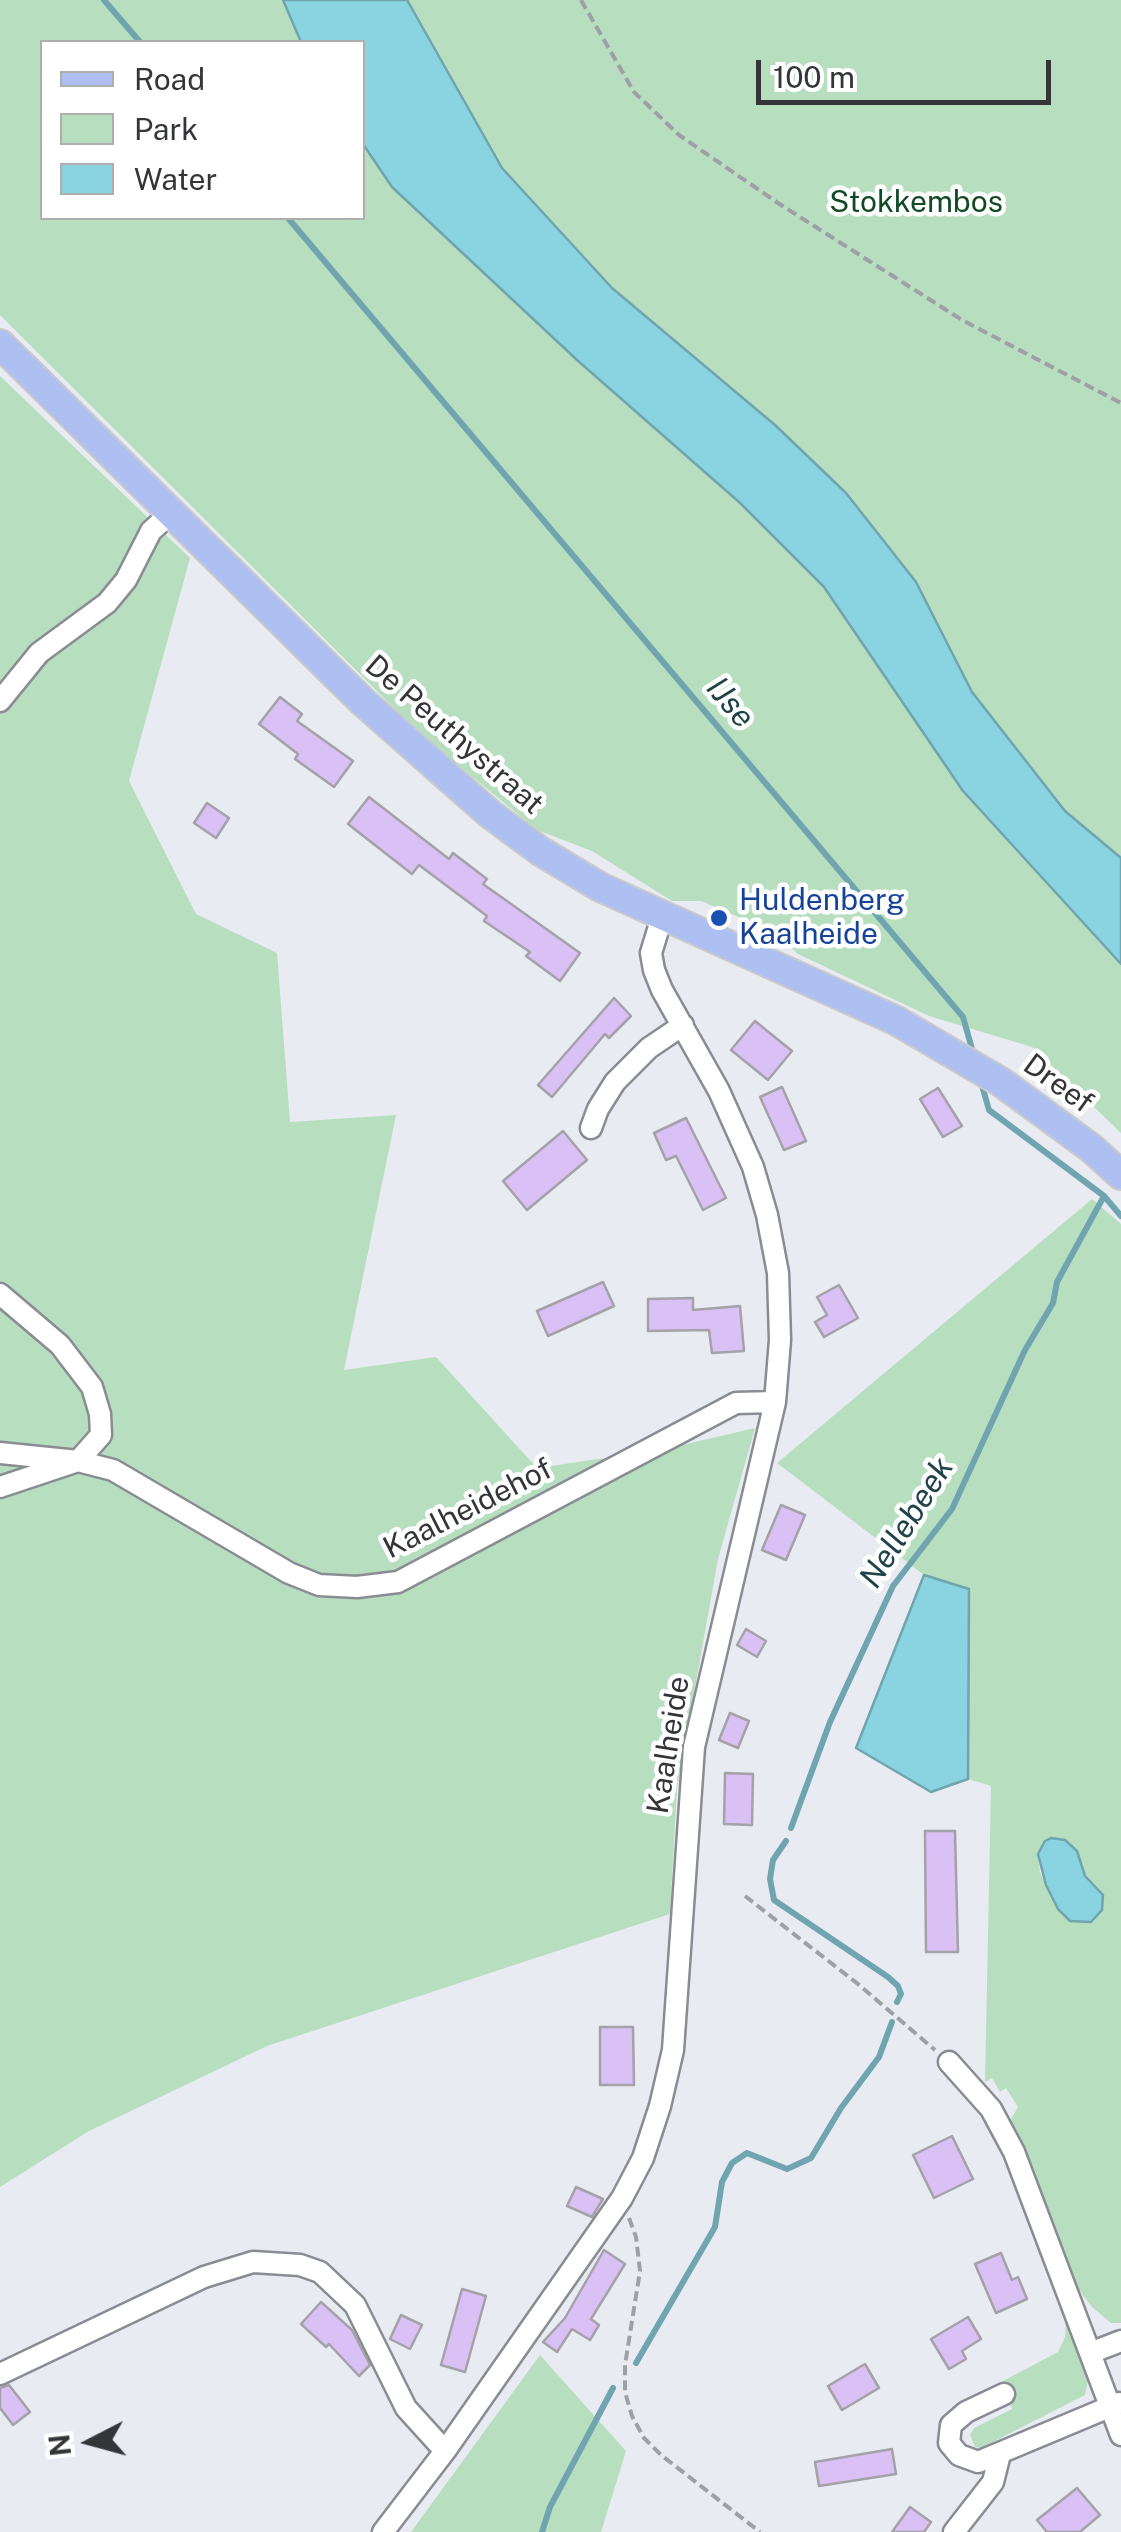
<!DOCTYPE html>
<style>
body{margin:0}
#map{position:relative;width:1121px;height:2532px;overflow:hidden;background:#e9ebf2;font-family:"Public Sans",sans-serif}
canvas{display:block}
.legend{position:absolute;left:40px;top:40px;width:325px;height:180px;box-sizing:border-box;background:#fff;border:2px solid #aeaeaf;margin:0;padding:12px 18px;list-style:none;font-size:30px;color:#343538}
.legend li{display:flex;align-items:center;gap:20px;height:50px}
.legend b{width:50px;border:2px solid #aeaeaf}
.north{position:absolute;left:40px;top:2392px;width:100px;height:100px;-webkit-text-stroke:8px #fff;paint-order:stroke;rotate:264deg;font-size:28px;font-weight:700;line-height:40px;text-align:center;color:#343538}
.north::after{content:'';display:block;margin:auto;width:35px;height:45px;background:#343538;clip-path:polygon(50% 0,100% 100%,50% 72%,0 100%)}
.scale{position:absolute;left:756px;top:60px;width:295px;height:45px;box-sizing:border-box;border:5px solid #343538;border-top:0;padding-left:12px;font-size:30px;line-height:35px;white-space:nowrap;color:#343538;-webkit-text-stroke:8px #fff;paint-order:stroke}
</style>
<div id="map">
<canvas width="1121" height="2532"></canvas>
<ul class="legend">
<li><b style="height:12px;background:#aebff2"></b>Road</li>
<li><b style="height:28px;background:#b7dfbf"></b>Park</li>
<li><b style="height:28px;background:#89d4e0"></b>Water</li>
</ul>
<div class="north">N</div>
<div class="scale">100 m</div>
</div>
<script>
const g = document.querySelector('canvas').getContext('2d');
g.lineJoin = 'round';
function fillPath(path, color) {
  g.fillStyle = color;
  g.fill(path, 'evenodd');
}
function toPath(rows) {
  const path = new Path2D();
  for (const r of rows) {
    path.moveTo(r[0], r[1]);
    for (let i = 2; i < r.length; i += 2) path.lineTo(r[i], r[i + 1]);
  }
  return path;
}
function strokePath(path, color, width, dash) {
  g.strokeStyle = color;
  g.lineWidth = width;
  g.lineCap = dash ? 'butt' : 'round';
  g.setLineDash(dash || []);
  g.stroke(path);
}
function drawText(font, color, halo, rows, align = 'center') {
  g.font = font + ' "Public Sans",sans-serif';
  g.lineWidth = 9;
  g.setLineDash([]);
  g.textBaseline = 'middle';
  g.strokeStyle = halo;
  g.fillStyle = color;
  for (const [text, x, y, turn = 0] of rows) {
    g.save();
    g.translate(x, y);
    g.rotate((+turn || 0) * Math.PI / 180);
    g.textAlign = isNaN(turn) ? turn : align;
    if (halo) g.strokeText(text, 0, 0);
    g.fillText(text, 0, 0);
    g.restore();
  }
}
fillPath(toPath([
 [0,0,283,0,301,42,42,42,42,218,362,218,363,144,392,187,577,360,744,507,824,587,963,791,1121,964,1121,1133,1032,1047,929,1016,798,954,774,932,701,901,672,901,592,851,537,830,417,731,0,315],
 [407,0,1121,0,1121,858,1065,811,972,692,916,582,612,288,501,168],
 [0,376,190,558,129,781,196,914,277,953,290,1122,396,1115,344,1370,436,1357,537,1468,660,1450,755,1428,718,1559,677,1788,670,1914,267,2046,89,2131,0,2187],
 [1092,1199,1121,1224,1121,2323,1111,2323,1092,2307,1074,2283,1010,2121,1018,2107,1006,2088,1000,2092,992,2078,985,2082,991,1786,968,1779,969,1589,924,1575,777,1463],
 [1041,1847,1081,1865,1085,1876,1099,1890,1058,1909,1040,1872,1038,1854],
 [1066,2320,1088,2381,1085,2395,981,2448,975,2447,970,2435,974,2428,1012,2409,1003,2381,1058,2352,1065,2337],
 [540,2355,626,2451,601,2532,411,2532]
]), '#b7dfbf');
const water = toPath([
 [283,0,407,0,502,168,612,288,775,425,846,493,916,582,972,692,1065,811,1121,858,1121,964,963,791,824,587,739,502,577,360,392,187,363,144,362,42,301,42,283,0],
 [924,1575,969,1589,968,1779,931,1792,856,1748,924,1575],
 [1051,1838,1065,1840,1077,1851,1085,1876,1103,1895,1102,1910,1091,1922,1070,1921,1058,1909,1046,1885,1038,1854,1045,1841,1051,1838]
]);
fillPath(water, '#89d4e0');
strokePath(water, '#70a4ae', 2.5);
strokePath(toPath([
 [104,0,140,42],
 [288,218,963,1017,974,1056],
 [981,1082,989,1110,1104,1196,1121,1216],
 [791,1828,830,1722,893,1586,952,1509,1025,1350,1053,1303,1057,1282,1104,1196],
 [786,1841,773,1860,770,1879,774,1900,888,1977,898,1986,901,1994,897,2002],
 [636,2363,715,2227,722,2182,732,2163,747,2153,787,2169,811,2158,841,2108,879,2057,892,2022],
 [542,2532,550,2507,613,2388]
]), '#70a4ae', 6);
const building = toPath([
 [280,697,302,714,297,721,353,761,334,787,295,759,298,754,259,724,280,697],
 [369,797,449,859,453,853,487,879,483,884,580,953,560,981,526,956,530,952,484,921,487,916,419,865,412,874,348,824,369,797],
 [207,803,229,818,216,838,194,823,207,803],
 [614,998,631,1016,609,1038,605,1034,552,1097,538,1085,614,998],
 [755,1021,792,1051,768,1080,731,1050,755,1021],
 [782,1087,806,1141,784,1150,760,1097,782,1087],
 [938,1088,962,1126,943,1137,920,1099,938,1088],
 [686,1118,726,1198,703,1210,676,1156,666,1160,654,1133,686,1118],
 [563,1131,587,1160,527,1210,503,1181,563,1131],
 [603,1282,614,1306,548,1336,537,1311,603,1282],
 [839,1285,858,1318,824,1337,815,1322,827,1315,817,1297,839,1285],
 [693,1298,693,1310,740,1306,744,1351,712,1353,709,1330,648,1331,648,1299,693,1298],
 [781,1505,805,1515,786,1560,762,1550,781,1505],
 [746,1629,766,1641,757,1657,737,1645,746,1629],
 [730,1713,749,1721,738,1748,719,1740,730,1713],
 [725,1773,753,1774,752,1825,724,1824,725,1773],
 [925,1831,955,1831,958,1952,926,1952,925,1831],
 [600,2027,633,2027,634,2085,600,2085,600,2027],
 [952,2136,973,2179,934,2198,913,2155,952,2136],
 [576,2187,603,2199,592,2217,567,2206,576,2187],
 [604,2250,625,2264,591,2319,599,2325,590,2340,572,2329,557,2352,543,2342,565,2318,604,2250],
 [1001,2253,1012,2280,1018,2277,1027,2299,996,2313,975,2264,1001,2253],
 [462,2289,486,2296,465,2372,441,2365,462,2289],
 [321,2302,352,2330,370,2365,359,2376,329,2344,326,2347,301,2324,321,2302],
 [401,2315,422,2325,410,2349,390,2339,401,2315],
 [968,2317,981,2339,962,2351,966,2359,949,2369,931,2339,968,2317],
 [865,2364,879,2388,842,2410,828,2386,865,2364],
 [9,2385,30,2412,13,2425,0,2408,0,2388,9,2385],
 [892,2449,896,2474,819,2486,815,2462,892,2449],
 [1077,2488,1100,2515,1080,2532,1047,2532,1037,2520,1077,2488],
 [910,2507,931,2522,924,2532,892,2532,910,2507]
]);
fillPath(building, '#d9c1f5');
strokePath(building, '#a4a1a8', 2.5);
const minor = toPath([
 [0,701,39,653,107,603,126,580,151,531,171,513],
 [591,1128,598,1109,615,1082,649,1048,683,1025],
 [0,1294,60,1345,92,1387,100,1414,101,1435,78,1461,0,1487],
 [0,1453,78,1461,113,1470,289,1573,319,1585,357,1587,398,1582,736,1403,775,1402],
 [949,2062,991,2109,1014,2152,1121,2435],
 [1090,2353,1121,2341],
 [0,2374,204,2277,253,2262,300,2265,320,2272,355,2305,406,2408,445,2451],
 [1004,2394,966,2412,951,2425,949,2443,959,2455,978,2462,1119,2403],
 [383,2532,445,2451,622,2198,643,2158,660,2106,673,2050,694,1747,775,1402,780,1340,778,1273,767,1215,753,1167,719,1091,662,990,654,970,651,953,662,917],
 [954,2532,993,2482,1000,2454]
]);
const major = toPath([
 [0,344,362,701,490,814,540,851,600,887,897,1021,1001,1082,1091,1148,1121,1175]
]);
strokePath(minor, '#898c92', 25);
strokePath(major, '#cacacb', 32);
strokePath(toPath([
 [581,0,634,92,679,135,778,203,962,320,1121,403],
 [745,1896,858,1984,935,2050],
 [629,2218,636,2237,640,2271,625,2365,625,2392,632,2416,644,2438,661,2455,760,2532]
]), '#9ea0a5', 4, [10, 5]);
strokePath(minor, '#fff', 20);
strokePath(major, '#aebff2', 28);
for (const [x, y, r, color] of [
 [719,918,10,"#1a4fb4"]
]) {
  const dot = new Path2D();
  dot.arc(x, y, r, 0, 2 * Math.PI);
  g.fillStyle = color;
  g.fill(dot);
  strokePath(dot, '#fff', 4);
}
drawText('30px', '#124a26', '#fff', [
 ["Stokkembos",916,203]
]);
drawText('30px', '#343538', '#fff', [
 ["De Peuthystraat",454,735,41],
 ["Dreef",1058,1084,36],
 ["Kaalheidehof",468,1509,-27],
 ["Kaalheide",669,1745,-81]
]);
drawText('30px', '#164399', '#fff', [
 ["Huldenberg",739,901],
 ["Kaalheide",739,935]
], 'left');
drawText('italic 32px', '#1f4348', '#fff', [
 ["IJse",730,703,50],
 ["Nellebeek",907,1523,-58]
]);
</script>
